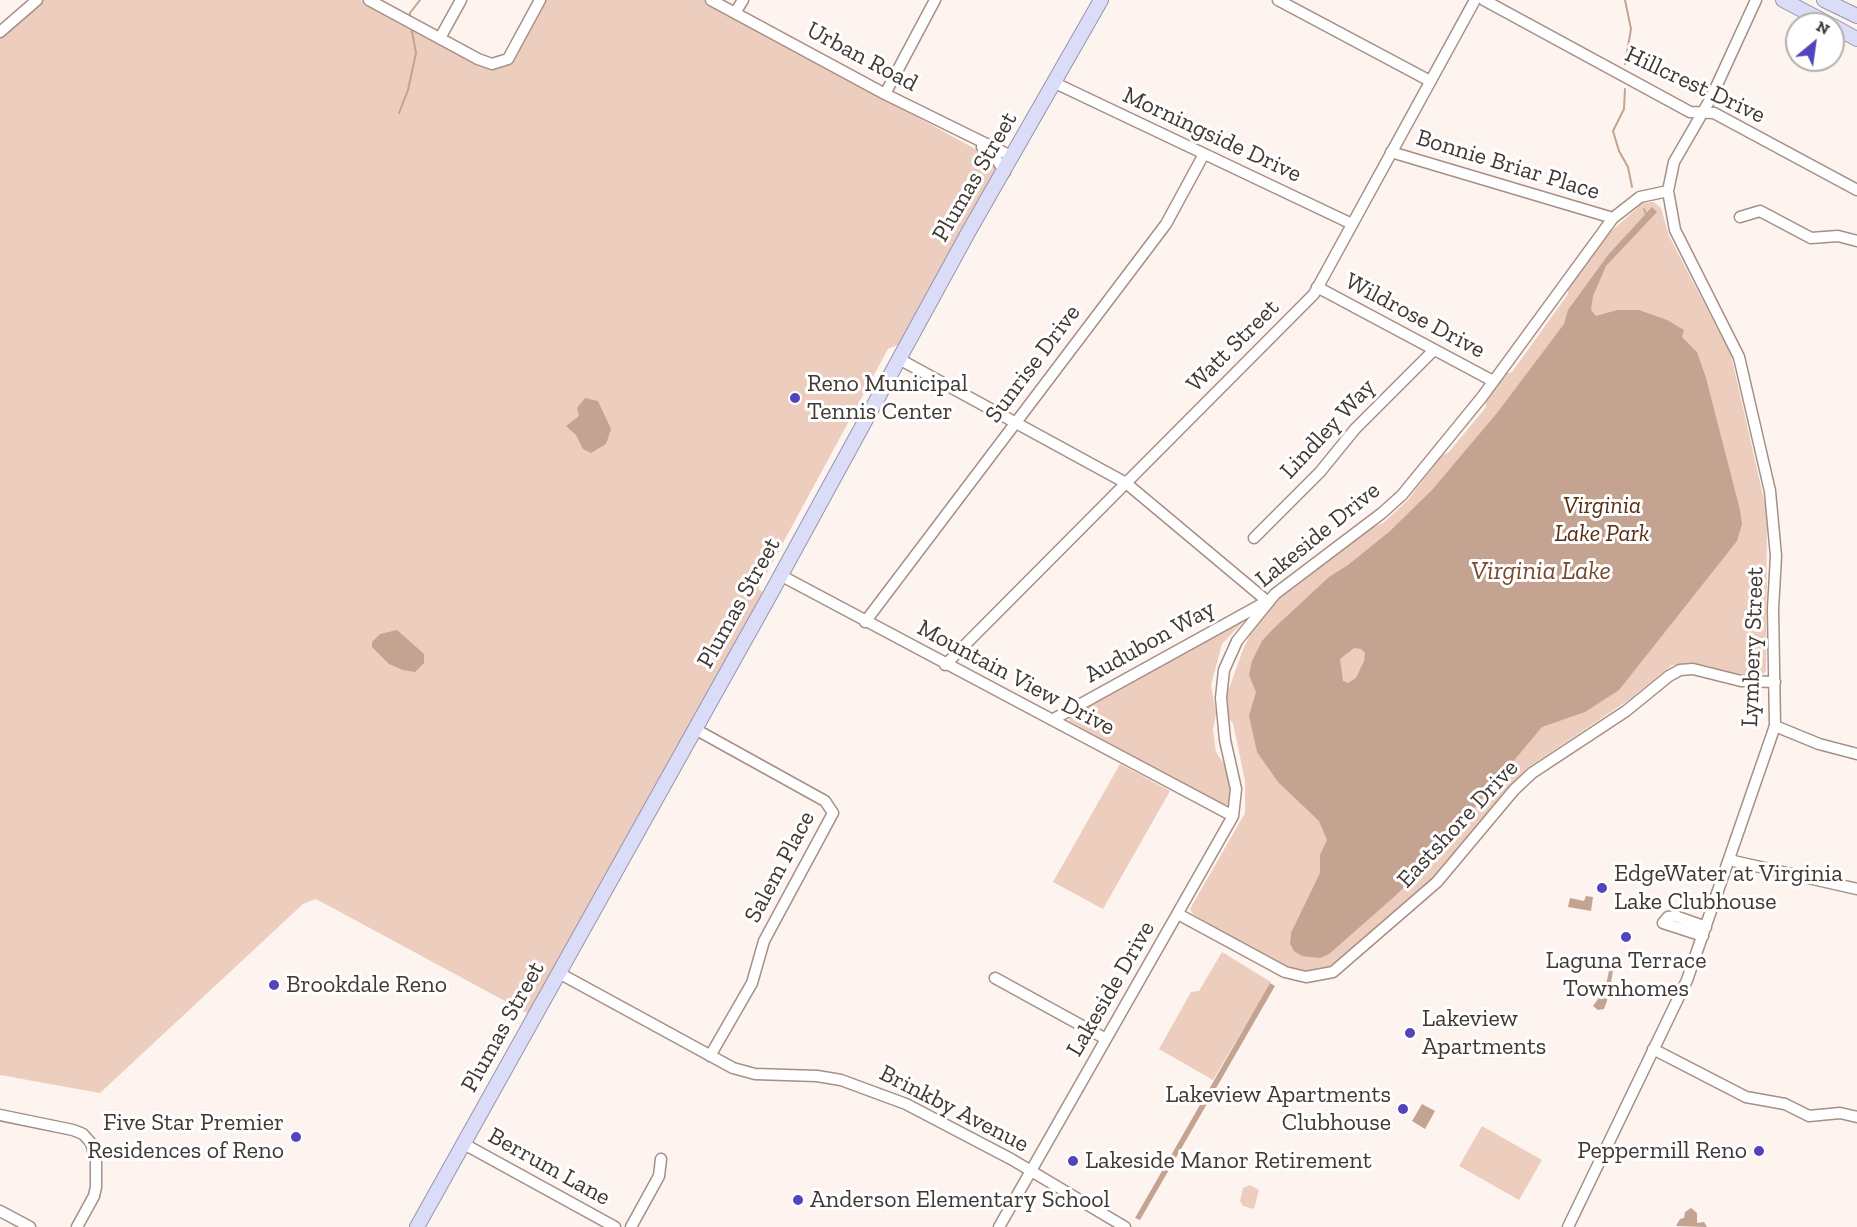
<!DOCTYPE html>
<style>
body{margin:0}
#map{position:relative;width:1857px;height:1227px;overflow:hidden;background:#fef4ef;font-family:"Zilla Slab",serif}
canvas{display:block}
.north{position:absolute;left:1785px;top:12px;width:60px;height:60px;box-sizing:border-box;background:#fff;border:2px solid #b3afad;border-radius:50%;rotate:29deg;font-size:16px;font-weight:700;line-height:24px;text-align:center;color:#413833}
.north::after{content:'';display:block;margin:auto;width:21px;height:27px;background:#5245bc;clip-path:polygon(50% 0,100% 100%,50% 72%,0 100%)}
</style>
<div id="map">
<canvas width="1857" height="1227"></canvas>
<div class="north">N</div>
</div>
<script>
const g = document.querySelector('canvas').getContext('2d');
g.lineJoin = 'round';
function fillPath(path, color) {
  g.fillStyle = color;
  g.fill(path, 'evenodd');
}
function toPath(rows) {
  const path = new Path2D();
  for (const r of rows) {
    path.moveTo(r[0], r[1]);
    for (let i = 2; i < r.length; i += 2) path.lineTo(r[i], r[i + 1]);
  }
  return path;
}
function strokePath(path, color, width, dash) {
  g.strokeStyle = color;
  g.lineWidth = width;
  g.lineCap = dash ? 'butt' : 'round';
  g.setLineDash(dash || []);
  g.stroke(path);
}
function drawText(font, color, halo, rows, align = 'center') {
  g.font = font + ' "Zilla Slab",serif';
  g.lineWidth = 6;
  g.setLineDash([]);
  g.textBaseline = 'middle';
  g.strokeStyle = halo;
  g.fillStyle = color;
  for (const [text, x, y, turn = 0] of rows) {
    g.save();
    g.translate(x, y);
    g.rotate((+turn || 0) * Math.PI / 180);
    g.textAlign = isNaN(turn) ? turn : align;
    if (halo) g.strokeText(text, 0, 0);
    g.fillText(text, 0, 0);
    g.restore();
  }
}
fillPath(toPath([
 [43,0,361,0,482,65,501,67,512,61,545,0,703,0,1001,163,900,344,888,349,758,589,763,592,529,1014,316,899,303,904,100,1093,0,1075,0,38],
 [1654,202,1661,208,1669,236,1731,355,1767,513,1766,671,1761,676,1746,677,1691,664,1672,665,1630,699,1527,768,1434,877,1334,967,1310,973,1271,961,1193,914,1190,909,1245,813,1245,781,1233,723,1228,718,1227,694,1244,647,1257,622,1282,595,1294,588,1367,530,1383,523,1407,501,1442,455,1448,453,1486,407,1485,400,1505,374,1512,372,1568,294,1568,285,1607,235,1643,203],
 [1246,619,1222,644,1211,685,1216,714,1213,730,1216,752,1226,767,1231,789,1229,804,1223,805,1069,721,1070,715],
 [1120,764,1170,791,1103,909,1053,882],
 [1222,952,1271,982,1213,1080,1159,1049,1191,992,1199,991],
 [1482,1126,1542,1160,1519,1200,1459,1166],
 [1250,1185,1259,1190,1254,1209,1243,1206,1240,1201,1243,1188]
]), '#eccdbe');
fillPath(toPath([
 [1652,207,1657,212,1606,266,1593,296,1591,310,1596,316,1617,310,1639,310,1667,320,1684,330,1682,337,1697,352,1706,378,1740,510,1742,524,1737,541,1619,690,1585,712,1542,727,1429,862,1395,896,1329,954,1320,958,1302,956,1294,951,1290,944,1291,933,1320,873,1320,855,1327,840,1319,821,1278,782,1257,752,1249,716,1256,692,1249,675,1252,661,1262,641,1274,628,1329,577,1348,565,1389,532,1432,490,1497,413,1564,324,1568,310,1608,255],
 [1354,648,1361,649,1365,653,1364,661,1356,678,1348,683,1343,681,1340,659],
 [585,398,598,401,611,429,606,444,591,453,583,449,576,435,566,426,579,416,577,408],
 [397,630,424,654,424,663,415,672,403,670,389,664,372,647,372,642,380,634],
 [1586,896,1593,897,1591,911,1568,907,1570,898,1584,901],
 [1613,953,1614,964,1609,995,1604,1009,1598,1010,1593,1006,1605,989],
 [1270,983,1275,986,1140,1220,1135,1218],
 [1422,1104,1435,1111,1425,1129,1412,1121],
 [1691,1208,1697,1213,1697,1223,1704,1222,1707,1227,1676,1226,1680,1219,1684,1218,1685,1212]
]), '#c4a391');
strokePath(toPath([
 [410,17,410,13,420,0],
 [1625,64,1631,29,1625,0],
 [1625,89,1624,109,1613,131,1619,151,1628,167,1632,187],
 [399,113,408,90,416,53,411,26],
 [1644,209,1646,214]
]), '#c4a391', 2);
const minor = toPath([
 [369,0,478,59,492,64,508,59,540,0],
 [711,0,885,94,1013,157],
 [1278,0,1430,81],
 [1484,0,1690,112,1714,113,1857,190],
 [735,13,743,0],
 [0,32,37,0],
 [440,38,461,0],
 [1055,83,1352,224],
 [885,94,935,0],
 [982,147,994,156,1005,172],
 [1391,152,1613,218],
 [1740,217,1760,211,1811,238,1838,236,1857,241],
 [1317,287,1493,381],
 [899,359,1126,483,1267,601],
 [1254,538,1320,472,1355,429,1434,350],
 [780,575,1233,816],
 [865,622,1166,224,1204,154],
 [945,665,1314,294,1475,0],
 [1052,720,1262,604],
 [1775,726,1819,744,1857,754],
 [695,729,825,801,833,813,764,941,752,983,710,1056],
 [1729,860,1857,889],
 [1178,914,1285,972,1306,977,1333,972,1437,882,1514,790,1532,773,1626,711,1669,676,1680,670,1693,669,1741,681,1775,682],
 [1703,936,1663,923,1668,917,1675,916,1706,927],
 [559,973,733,1068,755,1074,817,1076,841,1080,906,1104,1011,1159,1125,1227],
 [995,978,1106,1039],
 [1653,1049,1746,1097,1785,1104,1809,1116,1840,1113,1857,1117],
 [0,1115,73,1130,83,1134,91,1143,96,1160,96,1187,94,1196,77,1227],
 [464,1144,615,1227],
 [0,1211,30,1227],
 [631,1227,659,1176,661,1159],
 [999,1227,1233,816,1236,789,1225,740,1221,698,1224,670,1237,641,1275,594,1382,513,1402,495,1482,397,1613,218,1640,197,1668,191],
 [1568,1227,1687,980,1775,726,1773,609,1776,556,1770,491,1739,357,1675,230,1668,191,1674,162,1711,98,1756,0]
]);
const major = toPath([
 [1783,0,1829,24],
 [1824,0,1857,16],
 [1833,26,1857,39],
 [417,1227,770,595,969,231,1101,0]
]);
strokePath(minor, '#a68f84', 13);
strokePath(major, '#9694b0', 16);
strokePath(minor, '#fff', 10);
strokePath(major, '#dbddf8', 14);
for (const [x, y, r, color] of [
 [795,398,6,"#5245bc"],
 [1602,888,6,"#5245bc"],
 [1626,937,6,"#5245bc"],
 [274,985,6,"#5245bc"],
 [1410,1033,6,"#5245bc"],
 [1403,1109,6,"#5245bc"],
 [296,1137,6,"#5245bc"],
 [1759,1151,6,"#5245bc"],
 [1073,1161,6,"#5245bc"],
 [798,1200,6,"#5245bc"]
]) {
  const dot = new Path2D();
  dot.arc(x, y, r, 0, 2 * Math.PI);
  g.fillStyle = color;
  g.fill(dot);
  strokePath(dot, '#fff', 2);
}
drawText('24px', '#413833', '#fff', [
 ["Urban Road",862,57,28],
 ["Hillcrest Drive",1695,85,25],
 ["Morningside Drive",1212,135,25],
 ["Bonnie Briar Place",1508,165,17],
 ["Plumas Street",975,177,-60],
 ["Wildrose Drive",1415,316,28],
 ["Watt Street",1233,346,-45],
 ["Sunrise Drive",1033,364,-53],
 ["Lindley Way",1328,429,-47],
 ["Lakeside Drive",1318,535,-39],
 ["Plumas Street",739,603,-61],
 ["Audubon Way",1150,642,-29],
 ["Lymbery Street",1753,647,-88],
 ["Mountain View Drive",1016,678,28],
 ["Eastshore Drive",1458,824,-47],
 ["Salem Place",780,867,-62],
 ["Lakeside Drive",1111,989,-60],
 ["Plumas Street",503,1027,-61],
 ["Brinkby Avenue",954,1109,27],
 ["Berrum Lane",549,1167,29]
]);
drawText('24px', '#413833', '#fff', [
 ["Reno Municipal",807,384],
 ["Tennis Center",807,412],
 ["EdgeWater at Virginia",1614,874],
 ["Lake Clubhouse",1614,902],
 ["Laguna Terrace",1626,961,"center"],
 ["Townhomes",1626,989,"center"],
 ["Brookdale Reno",286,985],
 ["Lakeview",1422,1019],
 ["Apartments",1422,1047],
 ["Lakeview Apartments",1391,1095,"right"],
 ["Clubhouse",1391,1123,"right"],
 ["Five Star Premier",284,1123,"right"],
 ["Residences of Reno",284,1151,"right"],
 ["Peppermill Reno",1747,1151,"right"],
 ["Lakeside Manor Retirement",1085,1161],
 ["Anderson Elementary School",810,1200]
], 'left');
drawText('italic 24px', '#5a2d12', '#fff', [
 ["Virginia",1602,506],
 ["Lake Park",1602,534]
]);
drawText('italic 26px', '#79492e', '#fff', [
 ["Virginia Lake",1541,572]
]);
</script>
